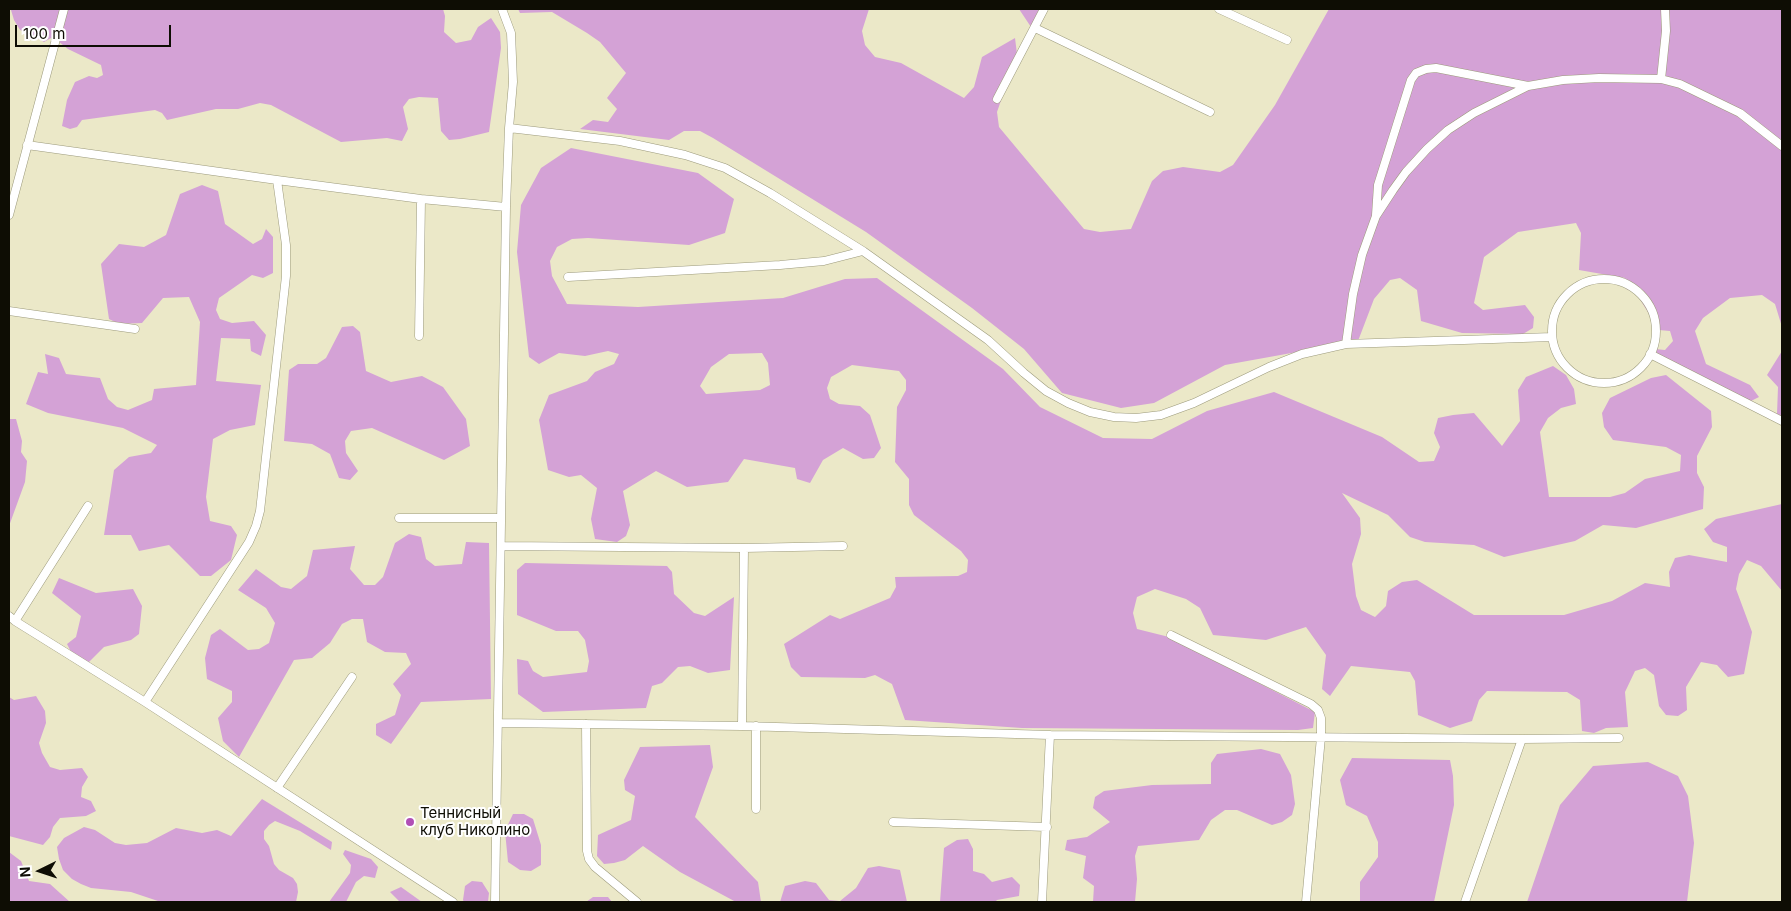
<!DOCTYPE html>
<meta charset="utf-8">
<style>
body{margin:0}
#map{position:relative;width:1791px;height:911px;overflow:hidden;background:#ebe8c8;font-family:Inter,sans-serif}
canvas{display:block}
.frame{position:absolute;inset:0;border:10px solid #0e0d04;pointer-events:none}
.north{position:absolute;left:15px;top:846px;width:50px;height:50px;-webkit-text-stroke:4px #fff;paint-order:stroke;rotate:266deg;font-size:14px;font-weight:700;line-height:20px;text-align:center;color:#0e0d04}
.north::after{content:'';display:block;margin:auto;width:18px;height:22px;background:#0e0d04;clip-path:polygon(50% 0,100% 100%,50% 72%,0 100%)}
.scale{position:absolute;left:15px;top:25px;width:156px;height:22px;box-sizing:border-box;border:2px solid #0e0d04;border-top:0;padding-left:6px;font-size:15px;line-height:18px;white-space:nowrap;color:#0e0d04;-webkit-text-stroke:4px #fff;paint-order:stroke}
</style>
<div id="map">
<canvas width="1791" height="911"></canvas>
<div class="frame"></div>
<div class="north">N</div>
<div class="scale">100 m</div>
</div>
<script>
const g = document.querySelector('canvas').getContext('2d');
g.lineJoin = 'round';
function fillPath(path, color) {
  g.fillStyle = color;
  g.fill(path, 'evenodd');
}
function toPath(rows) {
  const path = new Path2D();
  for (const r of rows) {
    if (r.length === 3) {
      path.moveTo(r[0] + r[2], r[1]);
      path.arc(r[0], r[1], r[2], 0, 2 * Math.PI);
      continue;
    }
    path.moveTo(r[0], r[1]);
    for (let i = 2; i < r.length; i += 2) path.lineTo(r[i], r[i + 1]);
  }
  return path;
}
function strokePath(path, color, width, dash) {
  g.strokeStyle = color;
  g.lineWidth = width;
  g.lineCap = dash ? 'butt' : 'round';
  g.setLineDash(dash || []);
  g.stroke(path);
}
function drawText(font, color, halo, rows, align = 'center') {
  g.font = font + ' Inter,sans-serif';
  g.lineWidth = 4;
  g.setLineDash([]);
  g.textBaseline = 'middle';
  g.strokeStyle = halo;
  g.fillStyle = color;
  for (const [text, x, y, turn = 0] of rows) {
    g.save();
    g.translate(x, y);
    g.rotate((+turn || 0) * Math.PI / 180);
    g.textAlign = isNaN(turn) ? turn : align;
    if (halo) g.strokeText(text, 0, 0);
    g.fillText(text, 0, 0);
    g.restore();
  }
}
fillPath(toPath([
 [9,9,443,9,445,16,444,32,456,43,471,40,478,27,491,18,500,32,501,48,489,132,460,139,449,140,441,131,438,98,419,97,409,99,403,107,408,129,402,141,387,138,341,142,271,105,260,103,238,109,216,109,167,120,162,113,155,110,82,120,77,127,70,129,62,126,67,100,75,82,89,76,97,78,103,75,101,65,68,49,53,37,44,42,31,34,20,30,14,20,11,10],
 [518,9,869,9,862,31,865,45,875,57,901,63,964,98,974,87,982,57,1015,38,1017,54,997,112,999,127,1084,229,1100,232,1131,229,1152,181,1163,171,1183,167,1220,172,1233,165,1275,105,1329,9,1782,9,1782,327,1775,304,1762,295,1730,298,1703,318,1695,331,1706,364,1750,385,1759,397,1745,404,1661,364,1655,349,1665,350,1673,341,1670,331,1659,330,1636,293,1626,289,1625,278,1579,270,1581,233,1576,223,1518,232,1484,257,1474,303,1483,310,1525,305,1534,317,1533,328,1523,334,1462,333,1421,321,1417,290,1400,278,1390,280,1374,299,1358,341,1225,365,1154,403,1121,408,1062,393,1024,349,972,308,866,232,713,138,700,131,684,131,669,140,580,129,593,120,608,122,617,109,607,98,626,73,600,42,587,33,552,12,520,13],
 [1019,9,1044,9,1031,27],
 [571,148,698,173,734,199,725,233,689,245,588,238,572,239,557,247,550,261,552,276,567,304,638,307,783,298,845,279,877,278,1003,369,1040,407,1103,438,1152,439,1207,411,1274,392,1382,437,1419,462,1434,461,1440,447,1434,433,1438,418,1453,415,1474,413,1502,446,1520,421,1518,390,1526,377,1553,366,1566,375,1574,389,1576,404,1561,408,1548,418,1540,432,1549,497,1610,497,1625,493,1645,479,1680,471,1681,455,1666,447,1613,440,1604,427,1602,413,1610,398,1651,378,1666,375,1711,411,1712,427,1697,456,1697,473,1704,487,1703,509,1636,528,1603,525,1575,541,1504,557,1474,545,1425,542,1410,537,1388,515,1342,493,1360,518,1361,534,1352,564,1356,596,1361,610,1375,617,1386,606,1388,591,1402,582,1417,580,1474,615,1564,615,1612,601,1645,583,1670,587,1669,572,1675,558,1689,555,1727,562,1727,547,1713,542,1704,529,1716,519,1782,504,1782,591,1761,566,1747,560,1739,574,1736,589,1752,632,1744,674,1728,677,1717,665,1701,662,1686,687,1687,710,1678,716,1666,715,1659,706,1654,675,1645,668,1635,671,1625,692,1628,727,1606,728,1594,733,1582,731,1580,700,1567,692,1487,691,1479,700,1472,721,1450,728,1418,715,1415,681,1410,672,1351,666,1330,696,1322,689,1326,655,1306,627,1266,640,1213,635,1200,608,1186,599,1155,589,1137,597,1133,613,1137,629,1169,637,1315,712,1313,728,1298,730,1022,728,905,720,892,684,875,675,865,678,801,677,791,667,784,644,830,615,840,619,890,598,896,587,895,577,958,576,967,572,968,560,961,551,914,515,909,505,909,479,895,462,897,407,906,390,906,380,899,371,852,365,831,377,827,388,830,399,839,404,860,406,870,415,881,448,874,458,863,459,843,448,823,460,810,483,797,479,795,468,744,459,728,482,687,487,656,471,623,491,630,525,626,536,617,542,595,539,591,519,597,488,581,475,569,477,548,470,539,420,549,395,587,381,595,372,614,364,619,354,608,351,585,356,559,353,539,364,529,357,517,252,521,205,541,168],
 [762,353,768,363,770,385,760,390,706,394,700,386,711,367,729,354],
 [202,185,218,191,225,224,253,244,262,239,266,229,273,237,273,273,263,278,252,275,219,298,216,310,220,319,232,323,254,321,266,335,261,356,251,351,250,339,221,338,216,381,261,385,255,425,230,430,213,439,206,497,210,521,231,526,237,535,231,560,211,576,200,576,169,545,139,551,131,535,104,535,114,470,129,457,151,453,157,445,123,428,48,413,26,404,38,372,48,374,45,354,59,358,66,374,100,378,108,399,117,407,128,410,152,400,154,389,196,385,200,322,189,297,163,298,142,323,119,324,109,319,101,264,119,244,144,247,166,235,180,194],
 [353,326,360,332,366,371,391,382,422,376,443,387,466,419,470,446,444,460,372,428,351,431,345,441,346,453,358,471,350,480,339,478,330,454,312,444,284,441,289,370,298,364,317,364,326,358,342,327],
 [1782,351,1782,416,1777,414,1778,387,1767,375],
 [9,419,16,419,22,441,21,452,27,461,25,482,9,526],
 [409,534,421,537,426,559,435,566,462,564,466,542,489,543,491,699,421,702,391,744,376,735,376,724,395,715,401,695,393,684,411,664,406,653,385,652,367,642,363,619,352,619,342,624,330,643,312,658,294,660,239,757,223,741,218,718,232,702,232,691,207,679,205,658,211,635,220,629,248,650,259,649,269,643,275,623,266,608,238,590,256,569,281,587,291,589,307,576,313,550,355,546,350,569,364,585,375,585,383,577,395,543],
 [525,563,667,566,672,572,674,594,694,613,705,616,734,597,730,670,708,673,690,666,678,667,662,683,652,686,646,708,543,712,518,694,517,659,528,661,533,671,543,677,587,672,589,661,585,640,578,631,556,631,517,615,517,570],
 [59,578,96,593,133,589,142,606,139,634,131,640,104,647,88,663,76,662,67,644,76,637,81,616,52,593],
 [36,696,45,711,46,723,39,743,42,753,50,767,60,770,82,768,88,777,82,787,81,797,91,801,96,811,86,816,60,818,53,827,50,837,43,845,9,836,9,697,14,700],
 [710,745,713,767,695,817,758,882,761,902,736,902,680,872,643,846,625,860,614,863,604,864,597,856,598,835,631,820,635,796,625,790,624,780,640,747],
 [1261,749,1280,754,1291,775,1295,804,1292,815,1282,822,1272,825,1237,810,1225,810,1211,820,1199,840,1138,846,1135,856,1137,879,1135,902,1093,902,1094,886,1083,878,1086,856,1065,850,1067,840,1087,837,1110,822,1093,808,1095,797,1104,791,1152,785,1211,784,1211,763,1217,754],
 [1352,758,1450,760,1453,776,1454,805,1434,902,1360,902,1360,882,1378,857,1378,842,1367,816,1346,805,1340,780],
 [1648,762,1678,776,1688,796,1694,843,1687,902,1527,902,1560,805,1593,766],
 [262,799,332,842,331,850,300,831,275,821,269,825,264,831,264,839,269,846,274,864,279,870,293,878,297,884,298,892,296,902,172,902,158,901,131,892,91,888,81,884,72,879,63,870,59,859,57,847,64,838,84,827,95,830,115,843,126,845,147,843,176,828,202,833,217,830,231,836],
 [513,814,524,814,533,819,541,845,541,865,531,871,520,870,508,862,505,831],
 [968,839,973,849,973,871,984,874,992,882,1012,877,1020,885,1019,896,997,900,995,902,940,902,944,848,957,840],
 [345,850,371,859,378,867,375,878,364,876,356,882,346,902,329,902,350,873,351,865,343,854],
 [9,852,21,861,29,881,50,884,70,902,9,902],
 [879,866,900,870,907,902,780,902,785,886,805,881,816,883,829,900,840,901,856,888,868,868],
 [472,881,482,882,489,893,488,902,464,902,463,900,465,886],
 [401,887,422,902,400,902,390,892],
 [593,897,608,897,612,902,586,902]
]), '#d4a2d6');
const street = toPath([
 [1219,9,1287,40],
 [1035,28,1210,112],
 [1661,79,1666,31,1665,9],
 [997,99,1044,9],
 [509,128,620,141,685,155,725,168,770,193,863,251,988,340,1024,373,1046,391,1068,403,1090,412,1114,417,1136,418,1161,415,1194,403,1269,367,1302,354,1346,344,1552,337],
 [27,145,277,180,421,199,506,207],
 [9,215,64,9],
 [1376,215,1378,185,1411,80,1416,73,1426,69,1436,68,1528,86],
 [568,277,780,265,824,261,863,251],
 [1604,331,52],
 [9,311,135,329],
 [419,336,421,199],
 [1346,344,1353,294,1362,255,1376,216,1393,190,1406,172,1427,149,1448,130,1474,113,1528,86,1563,80,1599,78,1661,79,1680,84,1740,113,1782,146],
 [1650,354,1782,421],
 [399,518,501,518],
 [501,546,744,548,843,546],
 [9,616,15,621,88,506],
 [15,621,145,702,453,902],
 [1171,635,1311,704,1318,710,1321,718,1321,737,1306,902],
 [145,702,249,542,256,526,260,511,286,276,286,245,277,180],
 [499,723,742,726,1050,735,1522,739,1619,738],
 [586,724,587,851,589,859,595,867,637,902],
 [742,726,744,548],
 [756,726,756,809],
 [277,788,352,677],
 [893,822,1047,827],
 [495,902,506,207,509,128,513,82,511,33,502,9],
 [1042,902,1050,735],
 [1465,902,1522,739]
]);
strokePath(street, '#9c9a7c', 9);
strokePath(street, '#fff', 8);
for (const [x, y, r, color] of [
 [410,822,5,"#b14fb6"]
]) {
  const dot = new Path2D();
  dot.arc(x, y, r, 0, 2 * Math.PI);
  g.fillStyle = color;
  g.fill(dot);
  strokePath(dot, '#fff', 2);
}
drawText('15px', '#0e0d04', '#fff', [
 ["Теннисный",420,813],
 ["клуб Николино",420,830]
], 'left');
</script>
